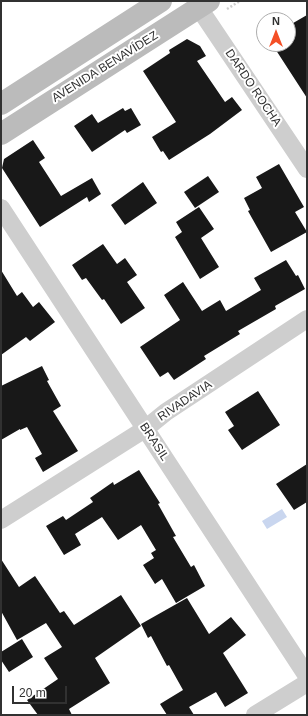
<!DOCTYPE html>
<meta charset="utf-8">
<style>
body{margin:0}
#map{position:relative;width:308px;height:716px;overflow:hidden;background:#fff;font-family:Helvetica,sans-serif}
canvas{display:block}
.frame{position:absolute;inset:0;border:2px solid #313131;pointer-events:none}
.north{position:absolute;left:256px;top:12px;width:40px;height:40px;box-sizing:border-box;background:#fff;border:1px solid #adadad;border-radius:50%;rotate:0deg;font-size:11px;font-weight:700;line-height:16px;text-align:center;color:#313131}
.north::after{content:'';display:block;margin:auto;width:14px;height:18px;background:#f44f26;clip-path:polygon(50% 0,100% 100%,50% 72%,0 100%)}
.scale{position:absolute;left:12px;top:686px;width:55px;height:18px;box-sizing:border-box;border:2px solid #313131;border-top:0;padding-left:5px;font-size:12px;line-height:14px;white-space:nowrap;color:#313131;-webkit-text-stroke:3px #fff;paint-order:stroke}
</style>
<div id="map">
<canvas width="308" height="716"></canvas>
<div class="frame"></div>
<div class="north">N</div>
<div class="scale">20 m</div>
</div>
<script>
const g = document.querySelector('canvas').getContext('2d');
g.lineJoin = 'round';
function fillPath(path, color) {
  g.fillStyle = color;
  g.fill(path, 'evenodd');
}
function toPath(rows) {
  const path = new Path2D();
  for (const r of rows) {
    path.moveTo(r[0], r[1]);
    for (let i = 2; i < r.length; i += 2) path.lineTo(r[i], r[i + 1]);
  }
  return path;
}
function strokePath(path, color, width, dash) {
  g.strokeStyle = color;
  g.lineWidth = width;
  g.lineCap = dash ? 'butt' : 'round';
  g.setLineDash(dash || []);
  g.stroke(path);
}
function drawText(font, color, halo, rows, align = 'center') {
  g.font = font + ' Helvetica,sans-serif';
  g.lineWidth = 4;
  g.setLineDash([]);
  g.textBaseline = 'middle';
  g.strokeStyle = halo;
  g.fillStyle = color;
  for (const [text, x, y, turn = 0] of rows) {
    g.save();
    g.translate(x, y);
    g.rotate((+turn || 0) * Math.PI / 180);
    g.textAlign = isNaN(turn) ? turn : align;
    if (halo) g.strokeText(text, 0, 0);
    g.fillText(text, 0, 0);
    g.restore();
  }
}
fillPath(toPath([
 [282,509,287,517,267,529,262,521]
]), '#c9d6ef');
fillPath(toPath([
 [307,15,307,98,272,44,288,44,288,26],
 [187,39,200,46,206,56,197,61,225,102,232,97,242,110,210,134,169,160,163,151,161,152,152,137,176,122,143,71,170,53,169,50],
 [123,108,125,111,131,108,141,125,127,133,125,130,92,152,74,126,92,114,98,123],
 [33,140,45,158,39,162,61,196,92,178,101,194,89,202,87,197,40,227,2,168,4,159],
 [279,164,304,207,295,212,307,232,271,252,248,211,250,210,244,198,262,188,256,177],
 [208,176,219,192,195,208,184,192],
 [143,182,157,203,125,225,111,205],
 [199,207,214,229,201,238,219,267,200,279,175,237,182,232,176,222],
 [103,244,117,264,125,258,137,275,127,282,145,308,121,324,104,299,102,300,86,278,82,280,72,265],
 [286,260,296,276,298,275,305,289,275,306,276,309,238,331,240,334,204,356,206,359,174,380,168,372,160,377,140,347,180,320,164,295,183,282,202,311,220,300,226,311,261,290,254,278],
 [1,270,17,296,22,292,33,307,39,302,55,322,30,341,26,337,1,355],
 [42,366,49,380,47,381,61,406,53,411,78,451,43,472,35,458,42,454,27,427,20,430,20,429,1,440,1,386],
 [258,391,280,425,242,450,228,430,234,426,225,412],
 [307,464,307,502,294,510,276,484],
 [139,470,160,503,158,504,176,536,173,537,191,567,194,565,205,586,176,603,162,579,155,584,143,565,154,558,151,553,156,550,141,525,118,540,102,517,75,534,81,545,64,555,46,526,63,516,66,520,93,502,90,498,113,482,114,485],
 [1,559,19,587,35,576,60,613,64,611,74,625,121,595,141,626,95,658,110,683,69,709,72,715,38,715,27,700,58,679,44,658,62,647,46,623,17,640,1,611],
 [187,598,209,634,231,617,246,635,223,653,248,693,225,707,216,692,189,707,194,715,167,715,160,704,183,690,169,665,167,666,151,636,148,638,141,624],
 [22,639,33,657,9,672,1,660,1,652]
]), '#181818');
strokePath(toPath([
 [227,9,240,1]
]), '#cecece', 2.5, [2, 2]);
strokePath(toPath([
 [199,8,307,169],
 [1,208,307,676],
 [1,520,145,429,166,412,307,319],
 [255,715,307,683]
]), '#cecece', 18);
strokePath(toPath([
 [1,104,161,1],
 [1,134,209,1]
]), '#bbb', 22);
drawText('12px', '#313131', '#fff', [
 ["AVENIDA BENAVÍDEZ",105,67,-32],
 ["DARDO ROCHA",253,88,56],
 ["RIVADAVIA",185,401,-34],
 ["BRASIL",154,442,57]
]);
</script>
